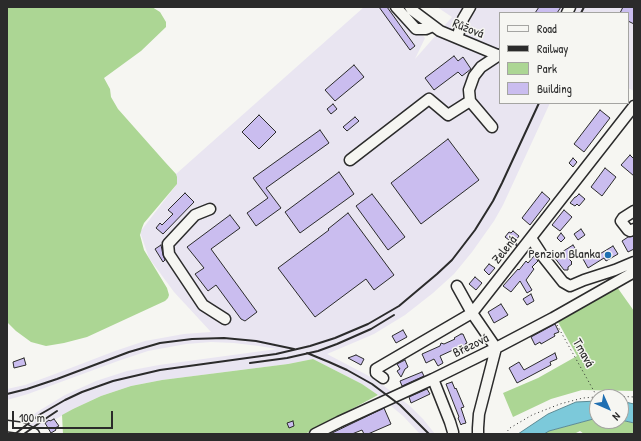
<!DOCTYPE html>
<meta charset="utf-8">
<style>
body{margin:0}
#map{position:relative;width:641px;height:441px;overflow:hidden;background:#f6f6f2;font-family:"Patrick Hand",sans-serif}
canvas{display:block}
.frame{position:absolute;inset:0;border:8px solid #2b2b2b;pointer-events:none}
.legend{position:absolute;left:499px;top:12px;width:130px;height:92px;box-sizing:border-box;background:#f6f6f2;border:1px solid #a5a5a2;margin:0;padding:5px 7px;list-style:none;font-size:12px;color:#2b2b2b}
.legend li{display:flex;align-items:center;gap:8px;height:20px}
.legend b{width:20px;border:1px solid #a5a5a2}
.north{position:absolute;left:589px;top:389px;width:40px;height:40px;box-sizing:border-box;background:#f6f6f2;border:1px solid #a5a5a2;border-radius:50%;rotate:135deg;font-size:11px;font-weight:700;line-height:16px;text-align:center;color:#2b2b2b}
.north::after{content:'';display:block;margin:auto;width:14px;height:18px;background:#1f6fb2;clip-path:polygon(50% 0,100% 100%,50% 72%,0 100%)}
.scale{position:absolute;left:12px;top:411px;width:101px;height:18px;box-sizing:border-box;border:2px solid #2b2b2b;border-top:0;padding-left:5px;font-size:12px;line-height:14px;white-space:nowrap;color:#2b2b2b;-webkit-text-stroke:3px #f6f6f2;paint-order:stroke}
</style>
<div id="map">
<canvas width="641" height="441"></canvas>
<div class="frame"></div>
<ul class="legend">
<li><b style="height:5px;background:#f6f6f2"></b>Road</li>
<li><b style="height:5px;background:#2b2b2b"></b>Railway</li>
<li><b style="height:11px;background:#acd694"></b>Park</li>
<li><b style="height:11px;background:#cabdef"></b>Building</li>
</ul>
<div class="north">N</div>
<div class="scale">100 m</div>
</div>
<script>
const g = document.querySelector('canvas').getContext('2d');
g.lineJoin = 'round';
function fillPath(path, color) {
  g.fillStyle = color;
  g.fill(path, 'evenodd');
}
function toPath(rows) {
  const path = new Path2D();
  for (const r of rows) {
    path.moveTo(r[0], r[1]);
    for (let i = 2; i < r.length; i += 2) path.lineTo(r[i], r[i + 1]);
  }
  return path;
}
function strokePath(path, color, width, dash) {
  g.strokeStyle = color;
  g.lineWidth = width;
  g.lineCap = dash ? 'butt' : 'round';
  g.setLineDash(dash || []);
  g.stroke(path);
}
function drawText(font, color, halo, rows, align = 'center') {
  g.font = font + ' "Patrick Hand",sans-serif';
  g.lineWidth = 3;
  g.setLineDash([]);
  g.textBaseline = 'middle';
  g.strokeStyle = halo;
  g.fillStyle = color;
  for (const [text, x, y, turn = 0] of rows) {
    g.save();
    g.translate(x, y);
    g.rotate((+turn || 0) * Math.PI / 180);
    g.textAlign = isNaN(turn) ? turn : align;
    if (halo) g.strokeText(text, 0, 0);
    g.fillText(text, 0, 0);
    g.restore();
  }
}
fillPath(toPath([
 [364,7,410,7,405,15,425,38,415,59,452,17,437,7,634,7,634,91,628,88,628,13,500,13,500,103,550,103,503,205,494,221,472,252,454,274,433,293,405,315,374,334,327,354,367,375,384,386,410,406,423,419,435,434,420,434,403,416,378,395,362,384,313,359,288,364,162,380,131,386,101,396,73,409,46,425,33,434,9,434,37,412,65,395,96,381,127,371,159,365,277,349,259,346,234,343,211,342,186,344,148,351,118,361,28,394,7,400,7,389,25,385,55,374,115,351,145,341,184,334,211,332,174,292,149,258,140,232,177,184,176,174]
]), '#e9e5f1');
fillPath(toPath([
 [7,7,152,7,160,12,166,22,166,27,141,51,104,78,110,89,111,97,118,109,165,162,176,174,177,177,177,184,144,223,142,228,140,235,144,250,167,288,169,295,168,298,165,301,87,337,64,343,46,346,31,342,16,331,7,322],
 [617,287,634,311,634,391,582,390,551,399,513,417,503,393,538,378,577,356,558,322],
 [313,359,362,384,378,395,305,434,63,434,62,415,73,409,101,396,131,386,162,380,288,364],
 [597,418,597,421,621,420,634,423,634,434,584,434,580,431,574,434,544,434,549,431]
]), '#acd694');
const water = toPath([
 [597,401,597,418,549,431,544,434,518,434,548,414,576,402,597,401],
 [621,401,634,404,634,423,621,420,621,401]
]);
fillPath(water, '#7cc9da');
strokePath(water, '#5c8a94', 1);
const building = toPath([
 [379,7,387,7,415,46,410,50,379,7],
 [539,7,561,7,557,13,535,13,539,7],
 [623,7,634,7,634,24,628,21,628,13,620,13,623,7],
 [454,56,458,61,463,57,471,69,462,76,458,72,434,90,425,78,454,56],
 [354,65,364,77,335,101,325,90,354,65],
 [333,104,337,109,331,114,327,109,333,104],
 [600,110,610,118,584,152,574,144,600,110],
 [259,115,276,132,259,149,242,132,259,115],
 [355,117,359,121,347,131,343,127,355,117],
 [320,130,329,143,266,188,281,208,256,226,247,213,268,198,253,178,320,130],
 [448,139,479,180,421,224,391,183,448,139],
 [630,155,634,159,634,176,621,165,630,155],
 [573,158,577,162,573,167,569,163,573,158],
 [605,168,616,177,602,196,591,187,605,168],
 [339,172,354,194,300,233,285,212,339,172],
 [542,192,550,199,530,225,522,218,542,192],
 [185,193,194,202,163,234,156,228,160,223,162,225,173,214,168,210,185,193],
 [372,194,405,237,388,250,356,206,372,194],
 [579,194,585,199,579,206,577,204,575,206,570,203,575,197,576,197,579,194],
 [564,210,572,217,560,231,552,225,564,210],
 [348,213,394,275,374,290,366,279,315,317,278,268,329,230,328,229,348,213],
 [230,215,240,228,211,249,257,312,245,321,241,319,216,285,208,291,195,274,204,268,187,247,230,215],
 [581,229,585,235,578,240,574,234,581,229],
 [513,231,519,236,516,240,517,246,505,237,509,232,511,233,513,231],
 [561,233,565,238,561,242,557,238,561,233],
 [634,236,634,249,628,252,622,241,628,237,634,236],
 [161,245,163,255,165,260,163,262,155,249,161,245],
 [573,245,577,251,568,258,572,262,571,263,572,264,568,267,568,270,564,270,554,257,573,245],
 [613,246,618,254,606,261,604,258,588,268,583,259,591,254,593,258,613,246],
 [534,256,538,261,532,267,534,269,526,280,532,290,527,293,520,281,511,292,503,286,518,269,519,270,526,261,528,263,534,256],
 [489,264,495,268,489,275,484,270,489,264],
 [475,277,482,283,476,290,469,284,475,277],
 [531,294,534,301,527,305,523,299,531,294],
 [501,304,508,315,494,323,488,312,501,304],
 [555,324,559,332,554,334,555,336,541,344,540,342,535,345,531,337,555,324],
 [403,330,407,337,396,343,392,336,403,330],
 [461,334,463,334,467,343,465,344,468,350,456,356,453,350,440,356,443,363,438,366,434,359,426,363,422,354,440,346,441,343,444,344,455,339,454,338,461,334],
 [555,353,557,359,550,362,551,365,517,383,509,368,519,362,524,370,555,353],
 [356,355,364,359,361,365,348,358,356,355],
 [24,358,26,365,14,368,13,362,24,358],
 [405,360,408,367,405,369,401,377,397,371,400,369,397,364,405,360],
 [422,372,424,376,402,386,400,381,422,372],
 [452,382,455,389,456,388,464,407,461,408,466,423,462,424,461,425,458,418,459,417,446,384,452,382],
 [427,389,430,394,411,403,409,397,427,389],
 [384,408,391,424,368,434,364,434,362,430,352,434,330,434,384,408],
 [54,419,59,426,55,428,56,430,51,433,45,423,49,420,50,421,54,419],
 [293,421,294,426,289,428,287,423,293,421]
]);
fillPath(building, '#cabdef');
strokePath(building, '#2b2b2b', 1);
const minor = toPath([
 [396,7,416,29,426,29,433,26],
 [410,7,412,10,440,31,500,56],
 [567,13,570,7],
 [457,38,463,19,470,7],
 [492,127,470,101,469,90,474,76,481,67,499,55],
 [350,160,429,99,448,115,470,101],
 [210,209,195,215,168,244,169,254,203,305,225,319],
 [634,211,623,218,621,221,628,230,630,231,634,229],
 [531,238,544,258,563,282,570,286,584,280,615,270,634,262],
 [457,286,472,313,496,348],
 [383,378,376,373,376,369,472,313,634,106],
 [433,379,450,422,453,432,453,434],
 [7,426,22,428,34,434],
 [315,434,339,422,433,379,496,348,553,318,634,272],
 [478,434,478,428,479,414,496,348]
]);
strokePath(minor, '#2b2b2b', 13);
strokePath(toPath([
 [557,325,595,393,596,396],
 [505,434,510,428,532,415,560,404,583,398,596,397,614,396,634,397]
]), '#2b2b2b', 1, [1, 3]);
strokePath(minor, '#f6f6f2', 10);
strokePath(toPath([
 [581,13,584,7],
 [307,353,329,362,347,370,372,384,400,405,429,434],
 [250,363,287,358,318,351,337,344,371,329,394,315],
 [7,394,27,389,57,379,129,352,160,343,192,339,224,338,256,341,294,349],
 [15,434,39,415,65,400,82,392,113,381,160,370,276,354,310,346,335,338,368,324,399,306,437,274,452,260,475,230,493,201,502,183,539,103],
 [24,434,42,421,57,411]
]), '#2b2b2b', 2);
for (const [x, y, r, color] of [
 [608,255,4,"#1f6fb2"]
]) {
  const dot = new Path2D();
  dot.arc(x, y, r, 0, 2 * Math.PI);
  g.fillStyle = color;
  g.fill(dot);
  strokePath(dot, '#f6f6f2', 1.5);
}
drawText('13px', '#2b2b2b', '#f6f6f2', [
 ["Růžová",468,29,22],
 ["Zelená",505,250,-52],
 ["Březová",471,346,-26],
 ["Tmavá",583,353,61]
]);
drawText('13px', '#2b2b2b', '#f6f6f2', [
 ["Penzion Blanka",600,255]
], 'right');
</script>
